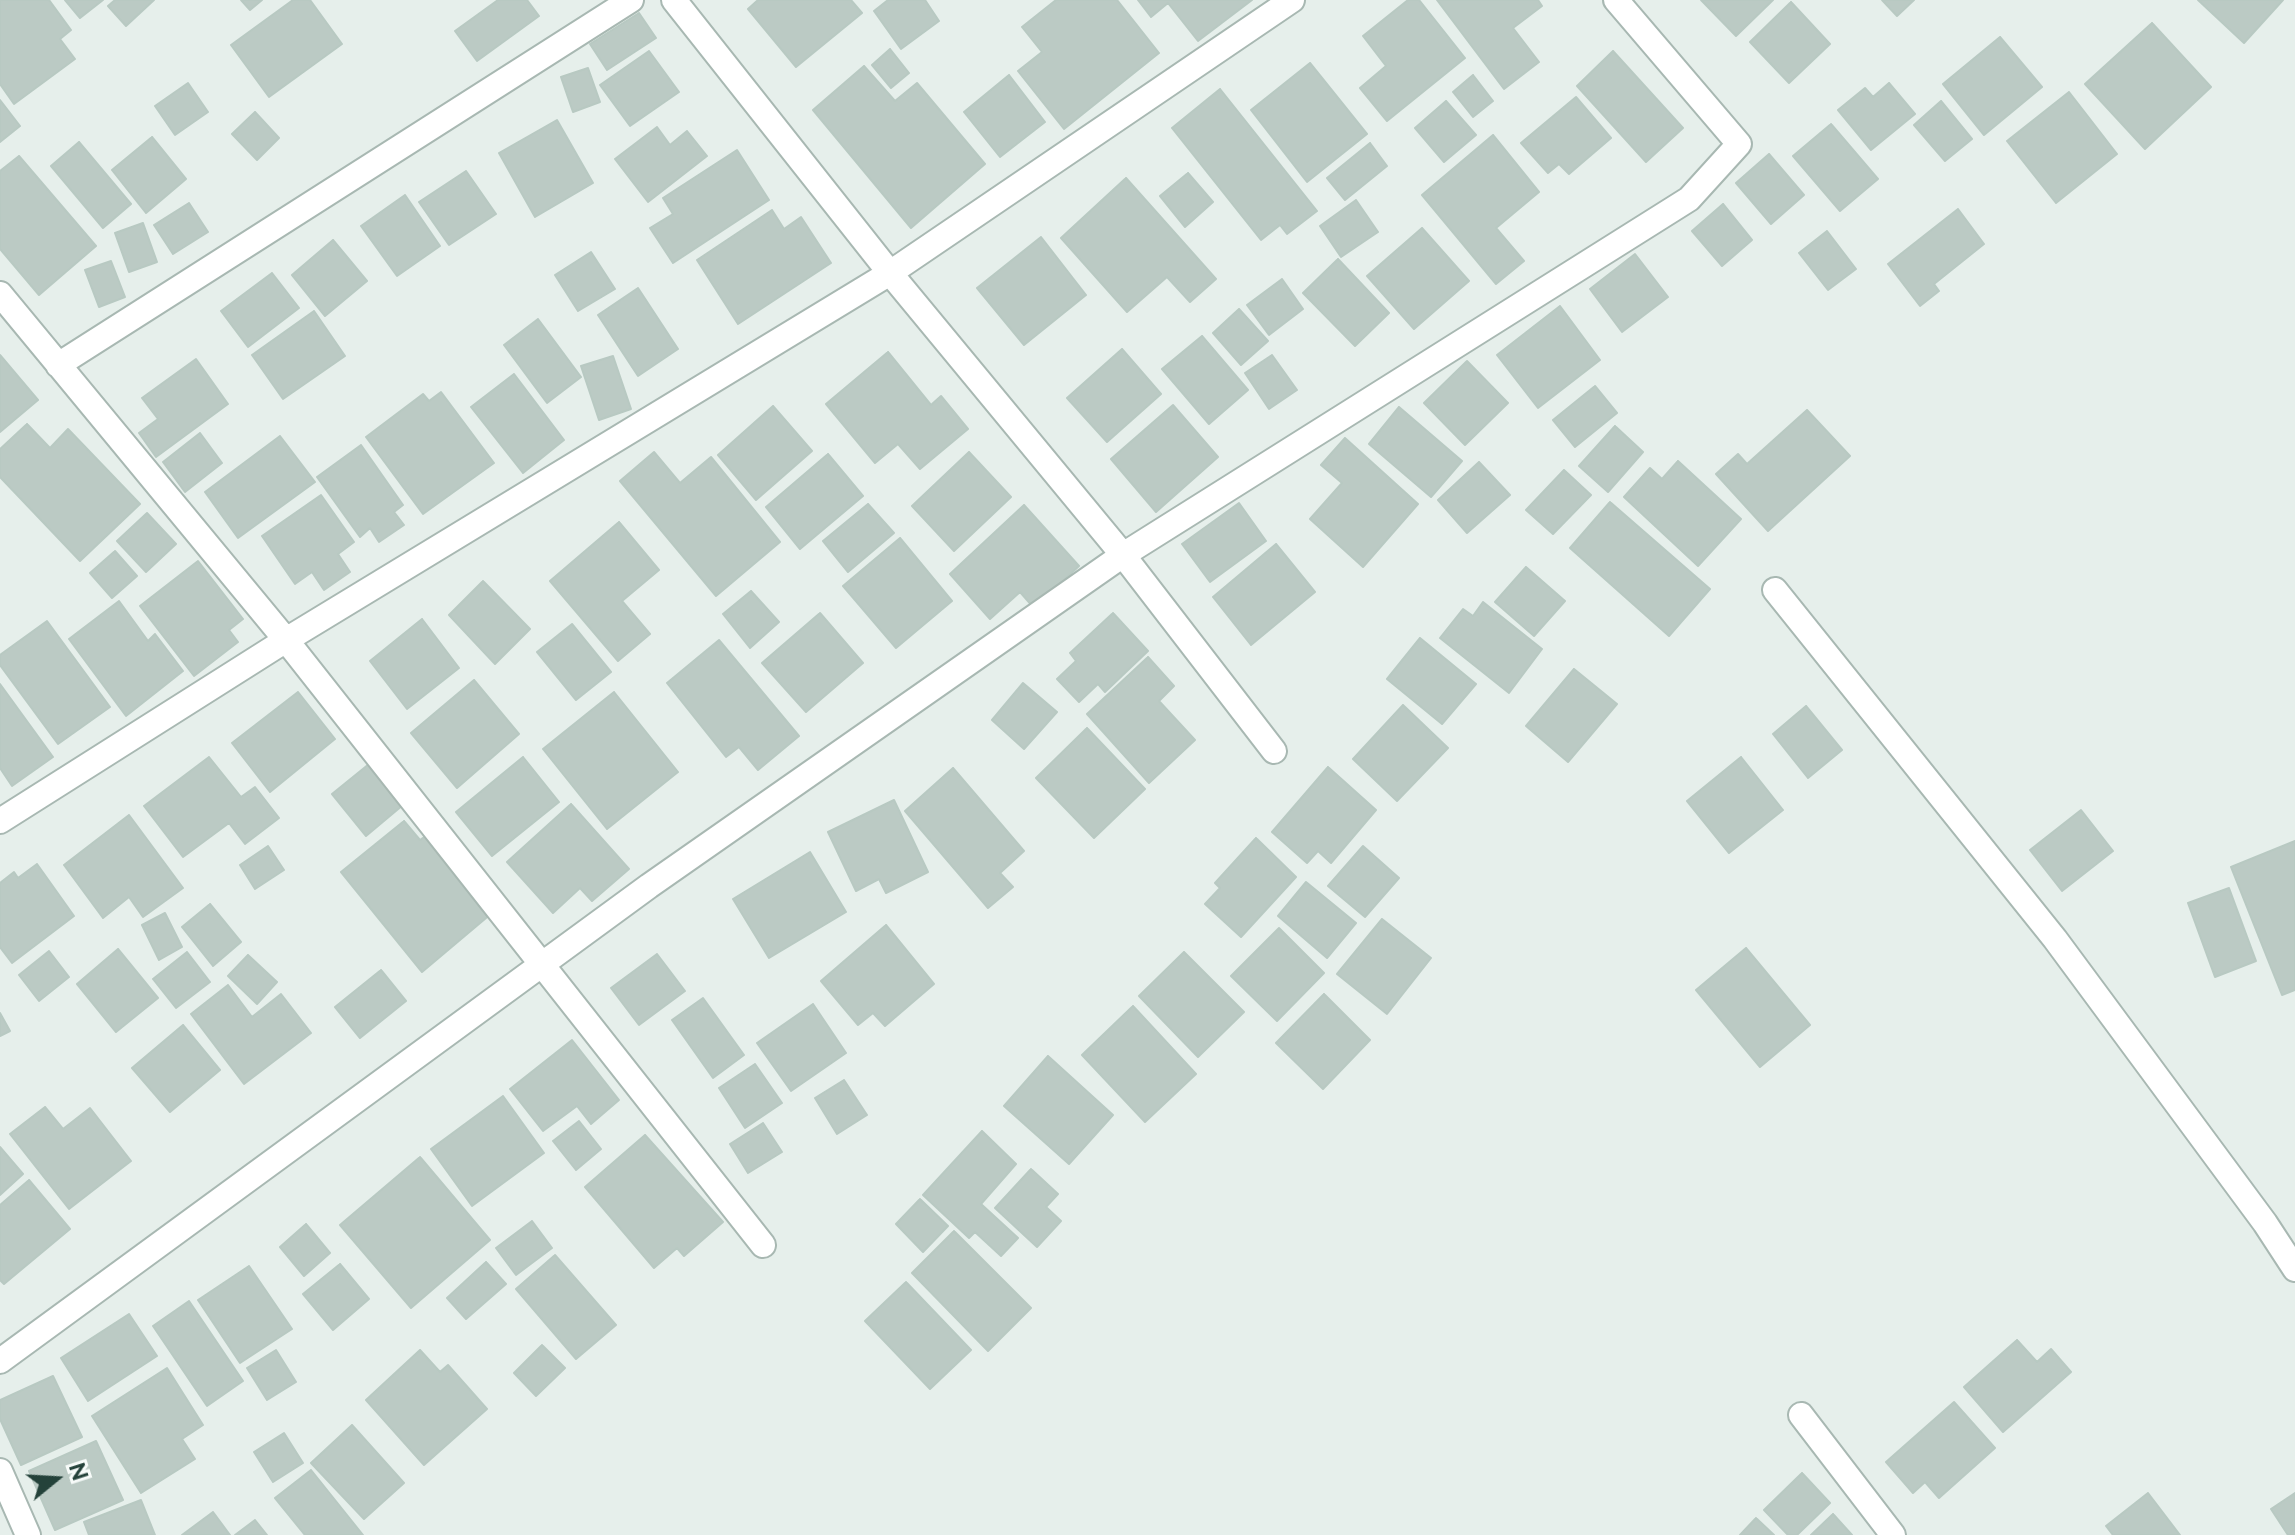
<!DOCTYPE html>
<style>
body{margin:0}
#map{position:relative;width:2295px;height:1535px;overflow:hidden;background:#e6efeb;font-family:Raleway,sans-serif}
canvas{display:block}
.north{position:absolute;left:16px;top:1439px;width:80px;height:80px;-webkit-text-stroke:6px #f7fbf9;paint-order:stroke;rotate:72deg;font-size:22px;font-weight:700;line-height:32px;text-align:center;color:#24423a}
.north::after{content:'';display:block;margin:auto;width:28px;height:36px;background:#24423a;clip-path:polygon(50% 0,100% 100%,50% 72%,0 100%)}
</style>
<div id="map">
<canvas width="2295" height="1535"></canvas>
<div class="north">N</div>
</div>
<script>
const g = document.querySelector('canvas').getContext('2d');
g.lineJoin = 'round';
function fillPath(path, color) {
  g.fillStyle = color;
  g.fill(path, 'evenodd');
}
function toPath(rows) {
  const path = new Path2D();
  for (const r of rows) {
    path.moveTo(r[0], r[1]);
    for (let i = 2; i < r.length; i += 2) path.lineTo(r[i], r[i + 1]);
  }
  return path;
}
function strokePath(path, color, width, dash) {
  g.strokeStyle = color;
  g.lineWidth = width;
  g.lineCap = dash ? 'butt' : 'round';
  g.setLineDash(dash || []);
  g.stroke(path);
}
const building = toPath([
 [0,0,49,0,71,30,60,39,75,59,14,104,0,84,0,0],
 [65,0,103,0,80,18,65,0],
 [115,0,154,0,126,26,108,6,115,0],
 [241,0,262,0,250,10,241,0],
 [293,0,310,0,342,44,269,97,231,45,293,0],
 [498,0,527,0,539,16,477,61,455,31,498,0],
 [758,0,851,0,862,13,796,67,748,9,758,0],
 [888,0,925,0,939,21,901,49,874,11,888,0],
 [1056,0,1117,0,1159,53,1064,129,1018,71,1042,52,1022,27,1056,0],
 [1138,0,1252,0,1198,41,1168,3,1151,17,1138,0],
 [1408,0,1419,0,1465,58,1387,121,1360,88,1386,66,1363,36,1408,0],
 [1437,0,1538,0,1542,6,1513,28,1539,62,1504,89,1437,0],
 [1701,0,1773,0,1736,36,1701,0],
 [1882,0,1914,0,1897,16,1882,0],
 [2198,0,2283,0,2244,43,2198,0],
 [1791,2,1830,44,1789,83,1750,42,1791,2],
 [639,13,656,38,607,70,590,44,639,13],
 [2152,23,2211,87,2145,149,2085,84,2152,23],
 [2000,37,2042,87,1984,135,1943,84,2000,37],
 [890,49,909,73,891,88,872,65,890,49],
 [649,51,679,92,630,126,600,85,649,51],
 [1613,51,1683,128,1646,162,1577,86,1613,51],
 [1310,63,1367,134,1307,182,1251,110,1310,63],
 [864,66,895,101,917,83,985,164,911,228,813,110,864,66],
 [588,68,600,102,573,112,561,77,588,68],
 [1009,75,1045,122,1000,157,964,112,1009,75],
 [1473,75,1493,101,1473,117,1453,92,1473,75],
 [188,83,208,112,175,135,155,106,188,83],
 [1889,83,1915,114,1871,150,1838,110,1865,88,1873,97,1889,83],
 [1220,89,1317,211,1287,234,1280,225,1261,240,1172,128,1220,89],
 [2069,92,2117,154,2056,203,2007,141,2069,92],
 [1576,97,1611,138,1569,174,1559,164,1548,173,1521,143,1576,97],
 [0,100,20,126,0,142,0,100],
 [1446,101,1476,135,1444,162,1415,128,1446,101],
 [1941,101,1972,139,1945,161,1914,125,1941,101],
 [255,112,279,138,257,160,232,134,255,112],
 [557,120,593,183,535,217,499,153,557,120],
 [1831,124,1878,179,1840,211,1793,156,1831,124],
 [657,127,670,145,687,131,707,156,648,202,615,159,657,127],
 [1493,135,1539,192,1496,228,1524,261,1496,284,1422,195,1493,135],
 [152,137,186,179,146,213,112,170,152,137],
 [79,142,131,204,103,228,51,166,79,142],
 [1370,143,1387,166,1345,200,1327,178,1370,143],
 [737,150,769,200,673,263,650,228,673,214,663,198,737,150],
 [1769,154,1804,195,1771,224,1736,183,1769,154],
 [19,156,96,246,39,295,0,249,0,171,19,156],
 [466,171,496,214,449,245,419,202,466,171],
 [1188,173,1213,202,1185,227,1160,196,1188,173],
 [1126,178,1216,279,1190,302,1167,277,1127,312,1061,238,1126,178],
 [405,195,440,246,397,276,361,226,405,195],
 [1356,200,1378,232,1341,257,1320,226,1356,200],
 [189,203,208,232,173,254,154,225,189,203],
 [1723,204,1752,240,1722,266,1692,231,1723,204],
 [1958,209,1984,244,1934,284,1939,291,1920,306,1888,264,1958,209],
 [772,210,784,229,801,217,831,263,738,324,697,260,772,210],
 [143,223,157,262,129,272,115,233,143,223],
 [1422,228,1469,281,1414,329,1367,276,1422,228],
 [1827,231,1856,269,1828,290,1799,253,1827,231],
 [1041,237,1086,295,1024,345,977,288,1041,237],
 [333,240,367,281,325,316,292,275,333,240],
 [591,252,615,289,578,311,555,275,591,252],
 [1635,254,1668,297,1622,332,1590,289,1635,254],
 [1338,259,1389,313,1355,346,1303,293,1338,259],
 [111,261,125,297,99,307,85,270,111,261],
 [272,273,299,308,248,347,221,311,272,273],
 [1282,279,1303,309,1269,335,1247,305,1282,279],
 [638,288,678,349,638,376,598,315,638,288],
 [1560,306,1600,360,1538,408,1497,355,1560,306],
 [1239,309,1268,341,1241,365,1213,333,1239,309],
 [314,311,345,356,283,399,252,355,314,311],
 [538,319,581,377,547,403,504,345,538,319],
 [1202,336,1248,390,1209,424,1162,369,1202,336],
 [1122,349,1161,394,1107,442,1067,398,1122,349],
 [888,352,931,405,941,396,968,429,920,469,898,444,875,463,826,404,888,352],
 [0,355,38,400,0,432,0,355],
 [1272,355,1297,390,1269,409,1245,373,1272,355],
 [613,356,631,409,599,420,581,366,613,356],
 [196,359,228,404,156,457,139,433,158,419,142,398,196,359],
 [1467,361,1508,403,1465,445,1424,403,1467,361],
 [514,374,564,440,523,473,471,407,514,374],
 [1595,386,1617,413,1575,447,1553,420,1595,386],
 [441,392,494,463,423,514,366,437,423,394,429,401,441,392],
 [1173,405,1218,457,1156,512,1111,459,1173,405],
 [773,406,812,451,756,500,718,455,773,406],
 [1399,407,1462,461,1431,497,1369,444,1399,407],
 [1807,410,1850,456,1768,531,1716,474,1738,454,1747,464,1807,410],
 [27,424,50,448,68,429,140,504,80,561,0,477,0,449,27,424],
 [1615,426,1643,452,1608,492,1579,466,1615,426],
 [200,433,222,463,185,492,163,462,200,433],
 [280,436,315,482,238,538,205,492,280,436],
 [1345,438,1418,504,1363,567,1310,519,1342,483,1321,465,1345,438],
 [361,445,403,505,394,512,404,525,379,542,370,528,360,537,317,477,361,445],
 [654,452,680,483,711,457,780,542,716,596,620,481,654,452],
 [969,452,1011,497,954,551,912,506,969,452],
 [828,454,863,496,800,549,766,507,828,454],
 [1678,461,1741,519,1698,566,1624,497,1650,468,1662,479,1678,461],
 [1479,462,1510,495,1467,533,1438,500,1479,462],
 [1564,470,1591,495,1553,534,1526,510,1564,470],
 [321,495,354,542,338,554,350,572,324,590,312,572,295,584,262,536,321,495],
 [1610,502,1710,589,1669,636,1570,548,1610,502],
 [1239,503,1266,541,1210,582,1182,544,1239,503],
 [868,504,894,533,848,572,823,541,868,504],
 [1024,505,1079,566,1034,608,1020,592,990,619,950,574,1024,505],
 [147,513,176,544,146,572,117,541,147,513],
 [619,522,659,570,622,601,650,634,618,661,550,581,619,522],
 [900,538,952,601,896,648,843,586,900,538],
 [1276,544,1315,592,1251,645,1213,597,1276,544],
 [115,551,137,576,112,598,90,573,115,551],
 [198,561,243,619,229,630,238,642,194,676,140,606,198,561],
 [1526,567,1565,601,1534,636,1495,602,1526,567],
 [483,581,530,629,495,664,449,615,483,581],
 [751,591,779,622,750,648,723,614,751,591],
 [119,601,148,641,155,634,183,671,126,716,69,639,119,601],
 [1483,602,1542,649,1509,693,1440,638,1463,609,1473,616,1483,602],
 [820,613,863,663,806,712,762,663,820,613],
 [1113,613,1148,651,1105,692,1098,684,1079,702,1057,679,1076,661,1070,653,1113,613],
 [422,619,459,668,407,709,370,661,422,619],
 [47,621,110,707,58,744,0,665,0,655,47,621],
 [572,624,611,672,576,700,537,652,572,624],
 [1420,638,1476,684,1442,724,1387,679,1420,638],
 [719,640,799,736,758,770,739,747,726,757,667,683,719,640],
 [1148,657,1174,686,1159,701,1195,740,1149,783,1087,714,1148,657],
 [1574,669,1617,704,1568,762,1526,726,1574,669],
 [474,680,519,734,457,788,411,733,474,680],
 [1023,683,1057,712,1024,749,992,720,1023,683],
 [0,684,53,757,12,786,0,768,0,684],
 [298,692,335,739,270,792,232,743,298,692],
 [614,692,678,772,607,829,543,749,614,692],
 [1403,705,1448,748,1397,801,1353,759,1403,705],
 [1806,706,1842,750,1808,778,1773,734,1806,706],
 [1087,728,1145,789,1094,838,1036,778,1087,728],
 [209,757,241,797,255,787,279,818,245,844,229,823,183,857,144,806,209,757],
 [523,757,559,802,492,856,456,812,523,757],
 [1741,757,1783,810,1729,853,1687,801,1741,757],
 [369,764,403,805,366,836,332,794,369,764],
 [1328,767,1376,810,1331,863,1318,851,1307,863,1272,832,1328,767],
 [953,768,1024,851,1000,873,1013,887,988,908,905,811,953,768],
 [894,800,928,872,886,893,879,879,856,891,828,832,894,800],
 [571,804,629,869,592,901,580,888,553,913,507,862,571,804],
 [2081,810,2113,851,2062,891,2030,850,2081,810],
 [129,815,183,888,143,917,129,897,103,918,64,865,129,815],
 [404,821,420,840,427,835,492,913,422,972,341,872,404,821],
 [1256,838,1296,877,1241,937,1205,904,1220,888,1215,883,1256,838],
 [2295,841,2295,990,2282,995,2231,867,2295,841],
 [268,846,284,870,255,889,240,865,268,846],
 [1363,846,1399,878,1365,917,1328,886,1363,846],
 [810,852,846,912,769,958,733,899,810,852],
 [37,864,74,916,12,963,0,947,0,883,14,872,18,878,37,864],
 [1306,882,1356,923,1327,958,1278,916,1306,882],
 [2229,888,2256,961,2215,977,2188,903,2229,888],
 [210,904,241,942,213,966,182,927,210,904],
 [165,913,182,947,159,960,142,925,165,913],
 [1382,919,1431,958,1387,1014,1337,974,1382,919],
 [886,925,934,984,885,1026,873,1013,858,1025,821,981,886,925],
 [1279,928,1324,973,1277,1021,1231,976,1279,928],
 [1746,948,1810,1025,1760,1067,1696,990,1746,948],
 [118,949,158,998,116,1032,77,984,118,949],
 [49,951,69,977,39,1001,19,975,49,951],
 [187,952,210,982,176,1008,153,979,187,952],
 [1184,952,1244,1012,1198,1057,1139,996,1184,952],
 [657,954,685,991,639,1025,611,988,657,954],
 [248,955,277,982,257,1004,228,976,248,955],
 [381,970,406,1001,360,1038,335,1007,381,970],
 [228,985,252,1017,281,994,311,1033,244,1084,191,1014,228,985],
 [1324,994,1370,1040,1323,1089,1276,1043,1324,994],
 [703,998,744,1055,713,1078,672,1020,703,998],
 [813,1004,846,1053,791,1091,757,1043,813,1004],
 [1133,1006,1196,1074,1145,1122,1082,1055,1133,1006],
 [0,1013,10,1031,0,1036,0,1013],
 [183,1025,220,1070,170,1112,132,1068,183,1025],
 [572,1040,619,1100,591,1124,577,1106,543,1131,510,1089,572,1040],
 [1048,1056,1113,1115,1069,1164,1004,1106,1048,1056],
 [755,1064,782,1103,745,1128,719,1088,755,1064],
 [844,1080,867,1115,837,1134,815,1098,844,1080],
 [503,1096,544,1153,472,1206,431,1149,503,1096],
 [45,1107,63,1129,90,1108,131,1161,69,1209,10,1134,45,1107],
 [579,1121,601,1149,576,1170,553,1141,579,1121],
 [763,1123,782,1152,748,1173,730,1144,763,1123],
 [982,1131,1016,1164,981,1204,1018,1238,1001,1256,975,1232,969,1238,923,1195,982,1131],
 [645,1135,723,1222,684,1256,677,1248,654,1268,585,1187,645,1135],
 [0,1147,23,1174,0,1195,0,1147],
 [420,1157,490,1240,411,1308,340,1225,420,1157],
 [1031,1169,1058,1194,1046,1207,1061,1221,1037,1247,995,1208,1031,1169],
 [29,1180,70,1229,4,1284,0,1280,0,1205,29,1180],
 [920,1199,948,1226,923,1252,896,1224,920,1199],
 [532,1221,552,1248,516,1275,496,1248,532,1221],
 [306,1224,330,1253,304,1276,280,1247,306,1224],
 [954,1231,1031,1308,988,1351,912,1273,954,1231],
 [555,1255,616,1325,576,1359,516,1289,555,1255],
 [486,1262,506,1284,466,1319,447,1298,486,1262],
 [340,1264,369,1299,333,1330,303,1294,340,1264],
 [249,1266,292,1329,240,1363,198,1300,249,1266],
 [906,1282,971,1350,930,1389,865,1321,906,1282],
 [189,1301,243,1381,207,1406,153,1326,189,1301],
 [129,1314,157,1356,88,1401,61,1358,129,1314],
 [2017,1340,2037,1362,2051,1349,2071,1372,2003,1432,1964,1387,2017,1340],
 [542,1345,565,1368,536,1396,514,1373,542,1345],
 [276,1350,296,1382,267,1400,247,1368,276,1350],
 [420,1350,440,1372,448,1365,487,1409,424,1465,366,1400,420,1350],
 [167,1368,203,1425,182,1439,195,1459,141,1493,92,1416,167,1368],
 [53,1376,82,1437,21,1465,0,1419,0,1400,53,1376],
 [1954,1402,1995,1448,1939,1498,1925,1482,1913,1493,1886,1462,1954,1402],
 [352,1425,404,1483,364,1519,311,1463,352,1425],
 [284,1433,303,1463,273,1482,254,1452,284,1433],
 [96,1441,123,1500,55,1530,29,1471,96,1441],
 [311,1470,363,1535,305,1535,275,1498,311,1470],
 [1802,1473,1830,1503,1797,1535,1788,1535,1764,1510,1802,1473],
 [2148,1493,2180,1535,2113,1535,2106,1526,2148,1493],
 [2295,1493,2295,1535,2288,1535,2271,1509,2295,1493],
 [141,1500,155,1535,89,1535,84,1522,141,1500],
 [213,1512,230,1535,182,1535,213,1512],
 [1833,1514,1852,1535,1811,1535,1833,1514],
 [1756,1518,1774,1535,1740,1535,1756,1518],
 [255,1520,267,1535,235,1535,255,1520]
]);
fillPath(building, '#bbcac4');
strokePath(building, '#b8c9c2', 2);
const street = toPath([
 [674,0,890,273,1123,555,1274,751],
 [0,294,286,640,763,1245],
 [58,365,631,0],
 [1775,590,2055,939,2265,1223,2295,1269],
 [0,821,286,640,890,273,1292,0],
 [0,1361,649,886,1123,555,1689,199,1739,144,1616,0],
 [1801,1415,1893,1535],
 [0,1471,28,1535]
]);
strokePath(street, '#a8b8b2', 28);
strokePath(street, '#fff', 24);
</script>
